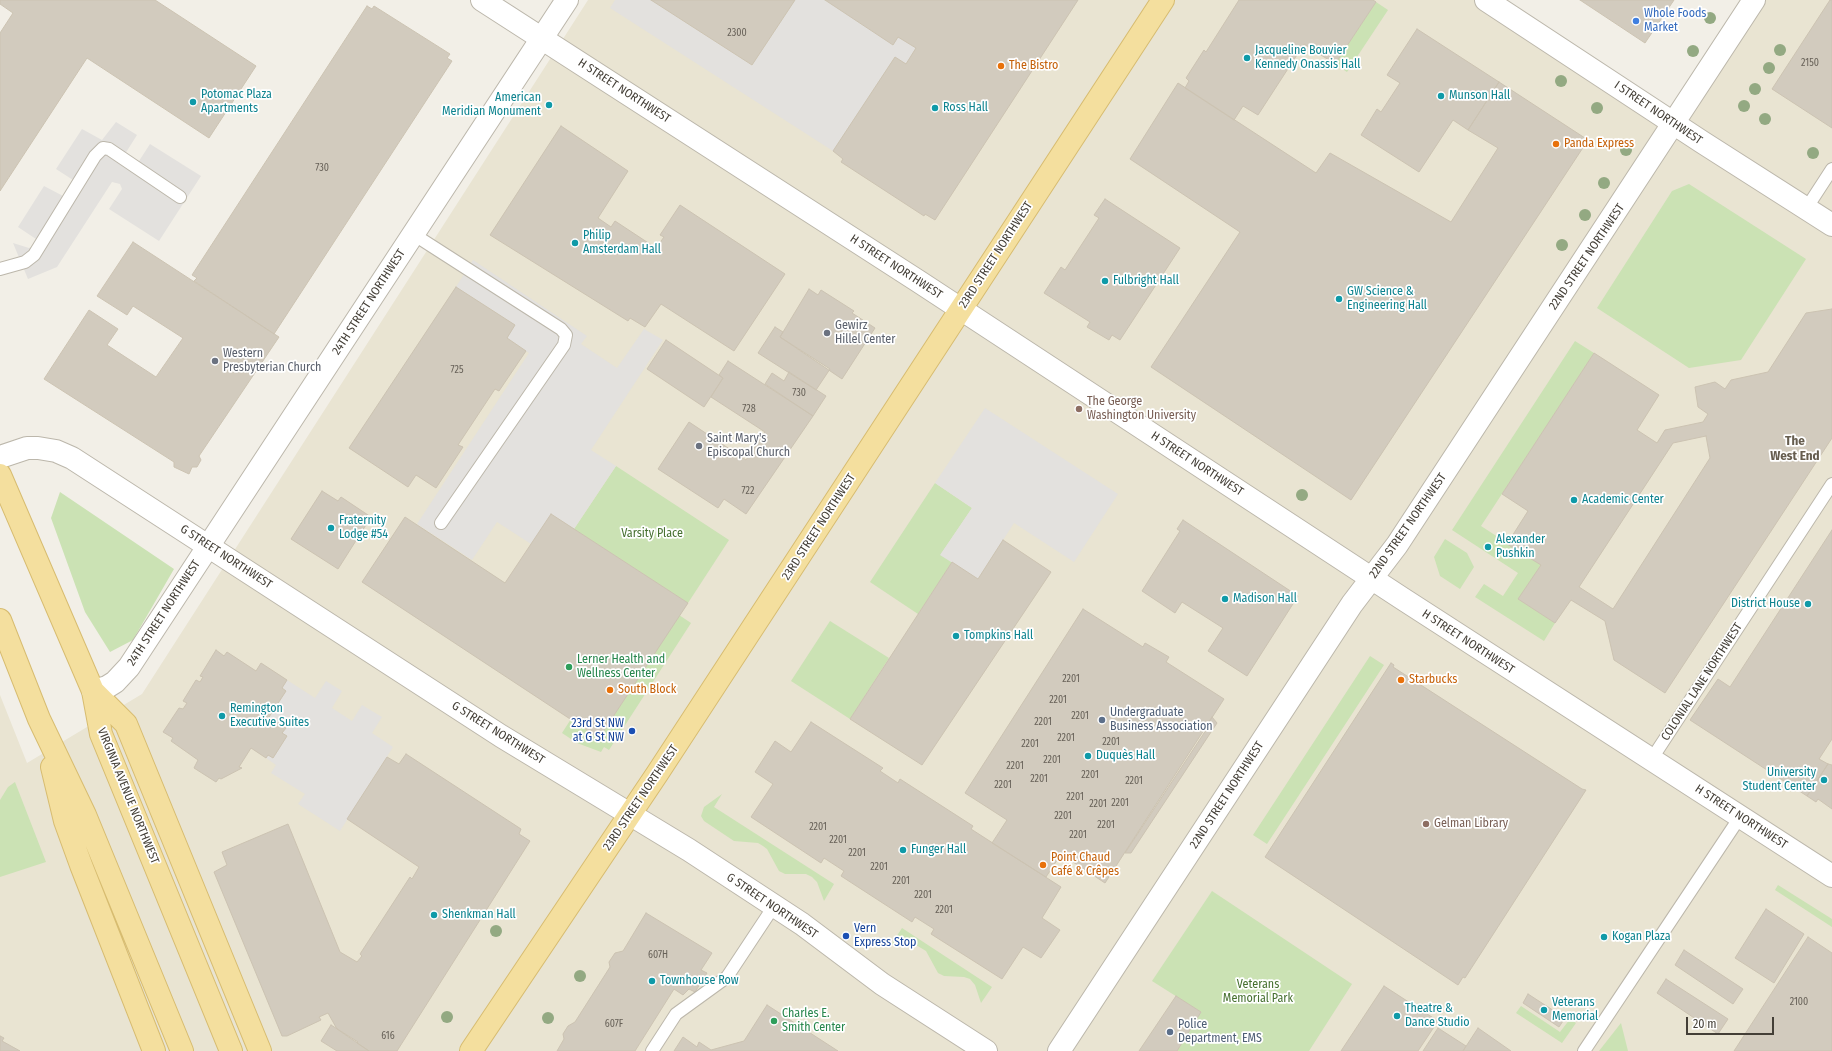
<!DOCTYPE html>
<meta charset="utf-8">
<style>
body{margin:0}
#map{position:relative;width:1832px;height:1051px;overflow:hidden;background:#f2efe7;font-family:"Fira Sans Condensed",sans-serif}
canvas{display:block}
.scale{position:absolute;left:1686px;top:1017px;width:88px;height:18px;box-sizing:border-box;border:2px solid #443f37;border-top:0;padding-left:5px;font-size:12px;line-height:14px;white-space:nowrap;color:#443f37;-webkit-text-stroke:3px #fff;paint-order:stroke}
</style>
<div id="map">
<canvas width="1832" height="1051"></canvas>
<div class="scale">20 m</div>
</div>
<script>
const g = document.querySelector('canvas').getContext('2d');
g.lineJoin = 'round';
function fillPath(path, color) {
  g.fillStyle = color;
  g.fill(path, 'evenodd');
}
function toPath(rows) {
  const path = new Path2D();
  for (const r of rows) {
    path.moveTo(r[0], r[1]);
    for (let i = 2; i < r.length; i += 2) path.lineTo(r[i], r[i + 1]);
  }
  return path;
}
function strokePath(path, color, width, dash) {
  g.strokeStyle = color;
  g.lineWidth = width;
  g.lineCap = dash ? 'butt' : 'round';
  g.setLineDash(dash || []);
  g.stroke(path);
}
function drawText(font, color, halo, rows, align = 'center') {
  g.font = font + ' "Fira Sans Condensed",sans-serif';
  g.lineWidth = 3.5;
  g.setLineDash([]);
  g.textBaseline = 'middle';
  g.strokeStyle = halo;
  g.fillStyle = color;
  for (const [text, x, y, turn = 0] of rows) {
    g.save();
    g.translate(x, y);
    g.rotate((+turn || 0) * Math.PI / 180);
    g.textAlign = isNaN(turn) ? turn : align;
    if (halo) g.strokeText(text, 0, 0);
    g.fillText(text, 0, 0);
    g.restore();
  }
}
fillPath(toPath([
 [588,0,1485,0,1673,123,1754,0,1832,0,1832,1051,0,1051,0,695,27,763,142,694]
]), '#e9e4d2');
fillPath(toPath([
 [1376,2,1388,10,1347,72,1335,64],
 [1689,184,1806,259,1741,360,1689,368,1597,308,1672,191],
 [1575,341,1594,353,1481,526,1541,565,1519,599,1555,623,1544,641,1475,597,1484,584,1503,596,1518,573,1452,530],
 [616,466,729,540,688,603,574,529],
 [935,483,972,508,941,554,952,562,918,614,870,582],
 [60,492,174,569,133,640,110,652,85,612,51,518],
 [1445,539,1467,553,1474,567,1460,589,1440,576,1434,557],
 [679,615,691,623,609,750,604,747,601,752,577,743,562,733,571,719,600,737],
 [830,621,889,658,850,719,791,681],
 [1370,656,1384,665,1267,844,1253,835],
 [15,782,46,862,0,877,0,800,8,787],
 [722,794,714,807,834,884,824,901,817,882,812,877,806,874,785,874,779,871,767,849,763,846,758,843,734,841,704,821,701,816,704,807],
 [1778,885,1832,919,1832,927,1775,890],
 [1212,891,1352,984,1309,1051,1177,1051,1201,1012,1152,981],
 [902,928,992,987,981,1003,975,985,970,979,964,977,944,976,938,973,926,951,916,945,891,945],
 [1521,1006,1560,1032,1570,1019,1576,1023,1562,1043,1516,1013],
 [1621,1023,1628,1051,1599,1051]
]), '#cbe2b4');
fillPath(toPath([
 [615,0,651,0,752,65,795,0,825,0,893,44,898,37,916,48,906,64,895,57,833,151,610,8],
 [116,122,137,135,125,154,134,162,139,161,150,144,201,176,159,241,109,209,122,189,120,184,112,182,57,267,28,279,13,243,29,248,35,245,36,239,18,227,44,186,65,197,73,180,56,169,82,129,102,140],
 [473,260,587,336,581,344,617,368,644,329,663,340,591,450,616,466,574,529,551,514,531,544,497,522,472,560,417,524,529,353,507,338,515,325,456,287],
 [985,408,1118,494,1074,562,1014,523,978,579,940,555,972,508,935,483],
 [287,680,315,698,326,681,342,691,332,708,352,721,362,705,382,717,372,733,393,747,340,831,298,804,305,794,271,773,276,765,266,758,268,755,273,758,287,736,282,733,285,728,269,717,286,691,282,688]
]), '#e3e1de');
const building = toPath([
 [0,0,155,0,256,66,209,138,87,58,0,191,0,33,13,13,0,4,0,0],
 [651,0,795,0,752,65,651,0],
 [825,0,1078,0,935,220,925,214,924,216,841,162,843,159,833,151,895,57,906,64,916,48,898,37,893,45,825,0],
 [1239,0,1373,0,1376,2,1335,64,1304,44,1258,115,1243,106,1234,120,1185,88,1189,81,1186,78,1204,50,1206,52,1239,0],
 [1580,0,1674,0,1645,43,1580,0],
 [1830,0,1832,0,1832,128,1772,89,1830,0],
 [367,6,372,9,374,6,450,54,447,58,452,61,274,334,194,281,197,278,192,275,367,6],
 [1417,29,1499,82,1468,130,1453,120,1419,172,1361,135,1377,109,1381,112,1400,83,1387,75,1417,29],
 [1499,82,1588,140,1351,500,1151,367,1240,232,1130,159,1178,83,1316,173,1330,153,1451,222,1498,148,1468,130,1499,82],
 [561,126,628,171,598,218,611,227,615,221,656,248,664,237,660,235,680,205,785,274,734,351,661,304,645,327,630,318,628,321,490,235,561,126],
 [1105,199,1180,248,1120,340,1112,335,1109,340,1087,327,1090,322,1044,293,1061,267,1065,270,1099,218,1094,215,1105,199],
 [133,242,279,337,199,456,201,460,197,467,192,467,189,474,174,467,174,462,44,379,89,310,118,329,107,345,156,377,183,338,133,306,127,315,97,296,133,242],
 [456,287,515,325,507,338,526,351,499,391,495,389,458,445,463,447,436,488,416,475,408,487,349,448,456,287],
 [809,289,818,295,821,290,854,311,852,313,875,328,842,379,780,337,809,289],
 [1832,309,1832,438,1665,693,1614,660,1605,621,1571,600,1555,623,1518,599,1541,565,1507,544,1528,511,1502,494,1594,353,1659,395,1637,430,1657,443,1665,430,1703,422,1708,414,1698,407,1695,387,1715,382,1725,389,1731,380,1768,372,1806,313,1832,309],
 [1706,436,1710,458,1613,609,1579,587,1673,443,1706,436],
 [775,327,783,332,780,337,830,369,816,390,758,353,775,327],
 [666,340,723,378,704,407,647,369,666,340],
 [728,361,813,416,746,514,724,499,718,508,658,469,689,422,746,460,765,432,711,397,723,378,719,375,728,361],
 [789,372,826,396,813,416,765,384,772,373,784,381,789,372],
 [322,491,338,501,341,497,371,517,338,569,291,539,322,491],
 [551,514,688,603,599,738,362,582,405,517,505,583,551,514],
 [1183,520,1298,596,1247,676,1208,651,1223,628,1182,602,1175,613,1142,591,1180,531,1177,529,1183,520],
 [1832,530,1832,739,1819,759,1828,764,1807,796,1690,720,1718,679,1730,687,1832,530],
 [1003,540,1051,572,922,765,850,719,952,562,978,579,1003,540],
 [1083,609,1143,647,1145,643,1169,657,1166,662,1224,699,1105,883,1061,854,1046,877,992,843,1007,820,965,793,1083,609],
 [216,650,224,656,227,652,256,671,261,663,287,680,282,688,286,691,269,717,286,728,282,733,287,736,273,758,268,755,266,758,251,748,239,767,242,768,221,779,219,778,216,782,194,768,198,760,171,741,173,738,163,732,179,708,183,709,187,703,183,701,196,680,200,682,203,677,200,676,216,650],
 [1391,663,1394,665,1393,667,1582,789,1586,790,1465,978,1463,977,1458,985,1265,857,1391,663],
 [1212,717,1217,723,1131,853,1125,853,1210,724,1208,723,1212,717],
 [811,722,883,768,880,771,898,783,900,779,973,826,971,829,1061,887,1042,918,1060,930,1041,958,1023,947,1002,979,931,934,934,929,915,917,912,922,841,876,844,871,824,858,821,863,751,817,773,784,755,772,775,741,791,752,811,722],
 [406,754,521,829,519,834,530,841,397,1051,369,1051,337,1029,328,1013,319,1017,321,1020,287,1036,282,1036,214,872,227,865,222,852,288,824,340,952,357,962,362,956,360,954,410,877,412,879,419,867,347,819,387,757,399,764,406,754],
 [1828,764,1832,765,1832,809,1818,799,1816,802,1807,796,1828,764],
 [1766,909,1804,934,1774,983,1735,958,1766,909],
 [646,913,712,953,701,970,707,973,695,992,689,989,683,995,674,989,635,1051,557,1051,564,1039,563,1034,568,1026,575,1022,610,967,609,962,615,953,623,951,646,913],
 [1808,937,1832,953,1832,1051,1734,1051,1808,937],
 [1684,950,1743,989,1733,1004,1675,965,1684,950],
 [1666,979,1728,1019,1718,1034,1657,993,1666,979],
 [1384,986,1438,1021,1418,1051,1341,1051,1384,986],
 [1528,994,1565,1018,1559,1027,1523,1003,1528,994],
 [1176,996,1201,1012,1177,1051,1139,1051,1176,996],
 [767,1005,838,1051,674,1051,683,1037,697,1047,699,1042,711,1050,744,1041,767,1005],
 [331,1025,358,1042,357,1043,369,1051,337,1051,321,1041,331,1025],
 [1438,1028,1466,1046,1463,1051,1423,1051,1438,1028],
 [1478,1028,1511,1051,1463,1051,1478,1028],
 [0,1036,4,1038,2,1041,20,1051,0,1051,0,1036]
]);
fillPath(building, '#d2cbbe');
strokePath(building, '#ccc3b2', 1);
const service = toPath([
 [1806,209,1832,169],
 [413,234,561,329,566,335,564,345,441,523],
 [0,269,25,262,34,255,95,156,103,148,109,149,180,197],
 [1651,760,1832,484],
 [652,1051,676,1014,727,977,774,906],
 [1584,1051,1740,817]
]);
const minor = toPath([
 [93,691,107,687,115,682,129,667,567,0]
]);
const tertiary = toPath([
 [482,0,918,281,1403,599,1832,876],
 [1486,0,1702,142,1832,225],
 [0,457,27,448,38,448,56,451,72,458,501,736,689,850,802,924,882,984,986,1051],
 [1059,1051,1352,604,1397,545,1754,0]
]);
const primary = toPath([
 [0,475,93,691,101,734,231,1051],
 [0,620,39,719,85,815,182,1051],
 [93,691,126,724,260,1051],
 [52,767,65,821,81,865,154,1051],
 [471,1051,657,774,1163,0]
]);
strokePath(service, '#bcb7ab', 14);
strokePath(minor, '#bcb7ab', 24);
strokePath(tertiary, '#bcb7ab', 24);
strokePath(primary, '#d7bc70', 24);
strokePath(service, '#fff', 12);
strokePath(minor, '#fff', 22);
strokePath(tertiary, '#fff', 22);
strokePath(primary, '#f4df9e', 22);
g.fillStyle = '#93a982';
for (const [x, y] of [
 [1710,18],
 [1780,50],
 [1693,51],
 [1769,68],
 [1561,81],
 [1755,89],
 [1744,106],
 [1597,108],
 [1765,119],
 [1626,150],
 [1813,153],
 [1604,183],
 [1585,215],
 [1562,245],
 [1302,495],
 [496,931],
 [580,976],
 [447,1017],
 [548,1018]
]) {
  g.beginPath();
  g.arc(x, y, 6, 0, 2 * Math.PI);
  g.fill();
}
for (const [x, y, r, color] of [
 [1636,21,4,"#3f7fe0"],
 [1247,58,4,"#0f9aa8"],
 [1001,66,4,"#e8710a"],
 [1441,96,4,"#0f9aa8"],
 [193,102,4,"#0f9aa8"],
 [549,105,4,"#0f9aa8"],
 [935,108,4,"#0f9aa8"],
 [1556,144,4,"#e8710a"],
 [575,243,4,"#0f9aa8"],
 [1105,281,4,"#0f9aa8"],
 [1339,299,4,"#0f9aa8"],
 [827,333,4,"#6b7280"],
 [215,361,4,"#6b7280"],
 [1079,409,4,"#8d6e63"],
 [699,446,4,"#6b7280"],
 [1574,500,4,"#0f9aa8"],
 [331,528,4,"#0f9aa8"],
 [1488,547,4,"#0f9aa8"],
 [1225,599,4,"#0f9aa8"],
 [1808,604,4,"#0f9aa8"],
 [956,636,4,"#0f9aa8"],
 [569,667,4,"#2e9e5b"],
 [1401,680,4,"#e8710a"],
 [610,690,4,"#e8710a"],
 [222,716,4,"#0f9aa8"],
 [1102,720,4,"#5c6f8a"],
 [632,731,4,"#1a4fb4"],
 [1088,756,4,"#0f9aa8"],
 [1824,780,4,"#0f9aa8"],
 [1426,824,4,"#8d6e63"],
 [903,850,4,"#0f9aa8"],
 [1043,865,4,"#e8710a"],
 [434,915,4,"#0f9aa8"],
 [846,936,4,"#1a4fb4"],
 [1604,937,4,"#0f9aa8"],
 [652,981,4,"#0f9aa8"],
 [1544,1010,4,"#0f9aa8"],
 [1397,1016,4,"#0f9aa8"],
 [774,1021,4,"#2e9e5b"],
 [1170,1032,4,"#5c6f8a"]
]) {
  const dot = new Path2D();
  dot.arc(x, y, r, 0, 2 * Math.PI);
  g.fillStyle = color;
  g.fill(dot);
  strokePath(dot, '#fff', 1.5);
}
drawText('10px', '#686259', null, [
 ["2300",737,33],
 ["2150",1810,63],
 ["730",322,168],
 ["725",457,370],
 ["730",799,393],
 ["728",749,409],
 ["722",748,491],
 ["2201",1071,679],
 ["2201",1058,700],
 ["2201",1080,716],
 ["2201",1043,722],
 ["2201",1066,738],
 ["2201",1111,742],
 ["2201",1030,744],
 ["2201",1052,760],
 ["2201",1015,766],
 ["2201",1090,775],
 ["2201",1039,779],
 ["2201",1134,781],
 ["2201",1003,785],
 ["2201",1075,797],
 ["2201",1120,803],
 ["2201",1098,804],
 ["2201",1063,816],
 ["2201",1106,825],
 ["2201",818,827],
 ["2201",1078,835],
 ["2201",838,840],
 ["2201",857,853],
 ["2201",879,867],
 ["2201",901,881],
 ["2201",923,895],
 ["2201",944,910],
 ["607H",658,955],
 ["2100",1799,1002],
 ["607F",614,1024],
 ["616",388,1036]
]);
drawText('12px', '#366cbe', '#fff', [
 ["Whole Foods",1644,14],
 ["Market",1644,28]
], 'left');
drawText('12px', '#0d838f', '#fff', [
 ["Jacqueline Bouvier",1255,51],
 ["Kennedy Onassis Hall",1255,65],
 ["Potomac Plaza",201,95],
 ["Apartments",201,109],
 ["Munson Hall",1449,96],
 ["American",541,98,"right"],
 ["Meridian Monument",541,112,"right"],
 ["Ross Hall",943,108],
 ["Philip",583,236],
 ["Amsterdam Hall",583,250],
 ["Fulbright Hall",1113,281],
 ["GW Science &",1347,292],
 ["Engineering Hall",1347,306],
 ["Academic Center",1582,500],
 ["Fraternity",339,521],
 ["Lodge #54",339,535],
 ["Alexander",1496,540],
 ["Pushkin",1496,554],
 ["Madison Hall",1233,599],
 ["District House",1800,604,"right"],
 ["Tompkins Hall",964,636],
 ["Remington",230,709],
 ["Executive Suites",230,723],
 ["Duquès Hall",1096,756],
 ["University",1816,773,"right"],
 ["Student Center",1816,787,"right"],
 ["Funger Hall",911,850],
 ["Shenkman Hall",442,915],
 ["Kogan Plaza",1612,937],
 ["Townhouse Row",660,981],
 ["Veterans",1552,1003],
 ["Memorial",1552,1017],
 ["Theatre &",1405,1009],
 ["Dance Studio",1405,1023]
], 'left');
drawText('12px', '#c56008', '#fff', [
 ["The Bistro",1009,66],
 ["Panda Express",1564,144],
 ["Starbucks",1409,680],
 ["South Block",618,690],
 ["Point Chaud",1051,858],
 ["Café & Crêpes",1051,872]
], 'left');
drawText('12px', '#443f37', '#fff', [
 ["H STREET NORTHWEST",624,91,33],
 ["I STREET NORTHWEST",1658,113,34],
 ["23RD STREET NORTHWEST",996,255,-57],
 ["22ND STREET NORTHWEST",1587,257,-56],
 ["H STREET NORTHWEST",896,267,33],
 ["24TH STREET NORTHWEST",369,302,-57],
 ["H STREET NORTHWEST",1197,464,33],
 ["22ND STREET NORTHWEST",1408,526,-55],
 ["23RD STREET NORTHWEST",819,527,-57],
 ["G STREET NORTHWEST",226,557,33],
 ["24TH STREET NORTHWEST",164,613,-57],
 ["H STREET NORTHWEST",1468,642,33],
 ["COLONIAL LANE NORTHWEST",1702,682,-57],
 ["G STREET NORTHWEST",498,733,32],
 ["22ND STREET NORTHWEST",1227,795,-57],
 ["VIRGINIA AVENUE NORTHWEST",128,796,68],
 ["23RD STREET NORTHWEST",641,798,-56],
 ["H STREET NORTHWEST",1741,817,33],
 ["G STREET NORTHWEST",772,906,34]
]);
drawText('12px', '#5b616d', '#fff', [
 ["Gewirz",835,326],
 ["Hillel Center",835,340],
 ["Western",223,354],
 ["Presbyterian Church",223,368],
 ["Saint Mary's",707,439],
 ["Episcopal Church",707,453]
], 'left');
drawText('12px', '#785e54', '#fff', [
 ["The George",1087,402],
 ["Washington University",1087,416],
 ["Gelman Library",1434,824]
], 'left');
drawText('12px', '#467030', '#fff', [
 ["Varsity Place",652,534],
 ["Veterans",1258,985],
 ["Memorial Park",1258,999]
]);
drawText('12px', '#27864d', '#fff', [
 ["Lerner Health and",577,660],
 ["Wellness Center",577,674],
 ["Charles E.",782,1014],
 ["Smith Center",782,1028]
], 'left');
drawText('12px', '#4e5e75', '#fff', [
 ["Undergraduate",1110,713],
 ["Business Association",1110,727],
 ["Police",1178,1025],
 ["Department, EMS",1178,1039]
], 'left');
drawText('12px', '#164399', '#fff', [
 ["23rd St NW",624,724],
 ["at G St NW",624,738],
 ["Vern",854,929,"left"],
 ["Express Stop",854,943,"left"]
], 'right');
drawText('bold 13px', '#665d4f', '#fff', [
 ["The",1795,441],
 ["West End",1795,456]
]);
</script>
